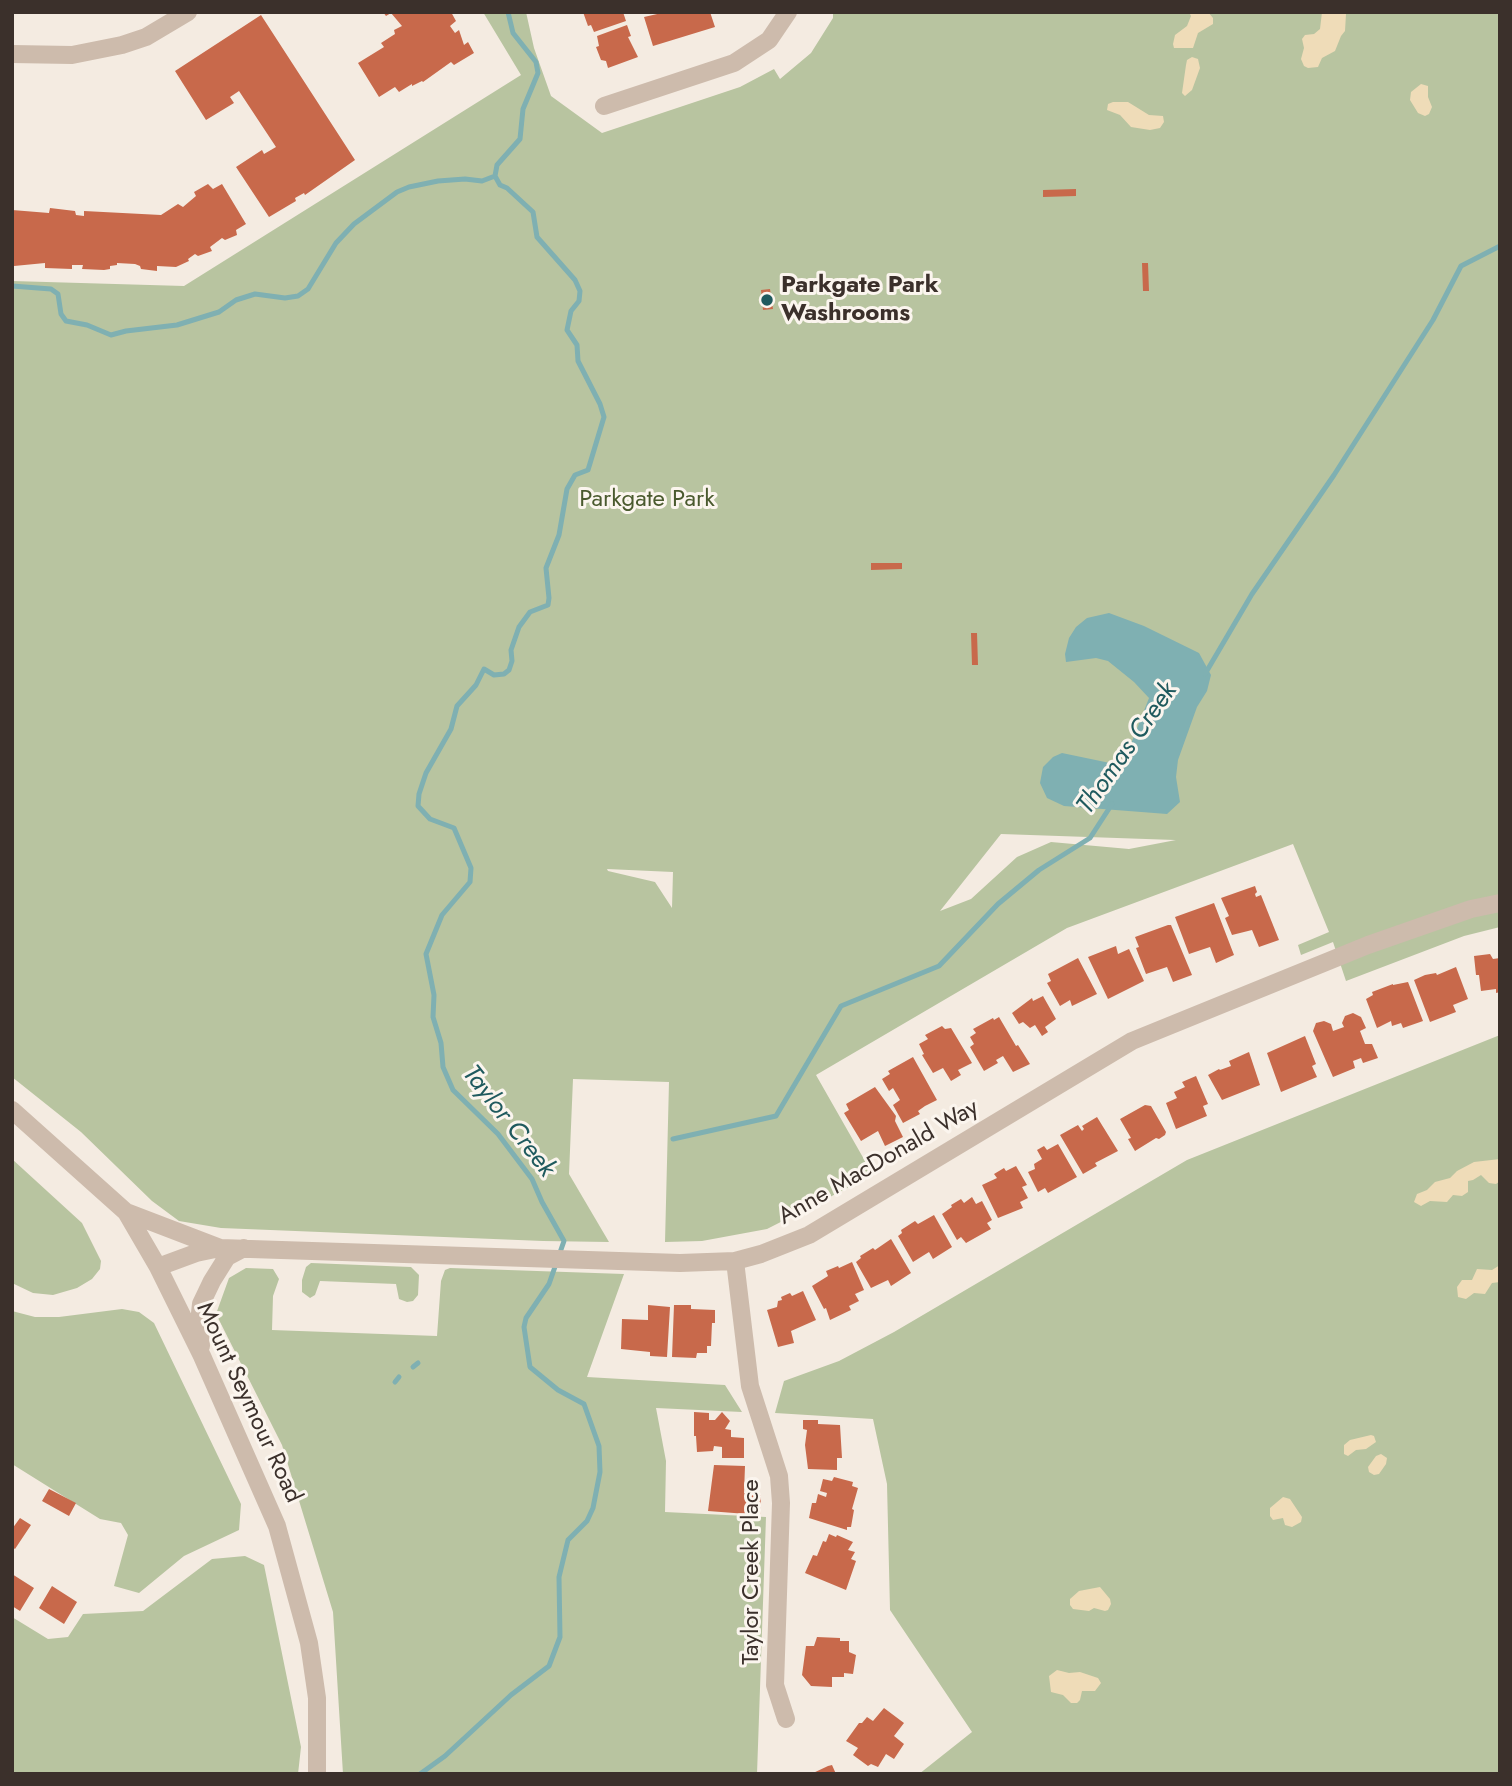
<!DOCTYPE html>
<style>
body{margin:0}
#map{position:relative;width:1512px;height:1786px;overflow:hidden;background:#f4ebe1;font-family:Jost,sans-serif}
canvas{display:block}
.frame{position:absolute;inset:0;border:14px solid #3b302b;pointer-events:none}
</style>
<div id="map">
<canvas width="1512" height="1786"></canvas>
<div class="frame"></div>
</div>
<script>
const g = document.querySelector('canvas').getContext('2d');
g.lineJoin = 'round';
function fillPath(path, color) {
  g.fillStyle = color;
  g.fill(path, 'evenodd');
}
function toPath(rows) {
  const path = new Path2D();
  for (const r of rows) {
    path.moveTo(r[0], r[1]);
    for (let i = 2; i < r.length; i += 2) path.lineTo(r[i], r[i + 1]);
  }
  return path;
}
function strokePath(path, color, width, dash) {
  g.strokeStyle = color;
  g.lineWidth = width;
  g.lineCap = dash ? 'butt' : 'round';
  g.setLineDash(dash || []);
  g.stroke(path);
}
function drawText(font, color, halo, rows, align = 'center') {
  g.font = font + ' Jost,sans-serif';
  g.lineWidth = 6;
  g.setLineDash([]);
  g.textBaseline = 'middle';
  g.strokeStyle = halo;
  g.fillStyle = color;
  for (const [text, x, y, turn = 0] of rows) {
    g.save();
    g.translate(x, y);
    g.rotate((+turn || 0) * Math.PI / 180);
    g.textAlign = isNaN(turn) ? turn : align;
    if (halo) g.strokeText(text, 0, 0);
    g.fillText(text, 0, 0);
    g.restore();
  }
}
fillPath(toPath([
 [483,12,526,12,534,48,551,96,602,133,740,87,774,69,780,79,811,53,833,18,833,12,1500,12,1500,927,1464,936,1346,981,1333,942,1301,955,1298,945,1329,932,1293,844,1067,928,816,1075,873,1175,767,1229,702,1241,665,1242,669,1082,573,1079,569,1174,609,1242,543,1241,221,1228,179,1221,152,1201,81,1132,12,1077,12,281,184,286,521,75],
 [1001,834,1175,840,1176,840,1129,849,1051,842,1017,857,971,899,940,911],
 [607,869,673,872,672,908,655,882,608,871],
 [1500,1035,1500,1774,919,1774,972,1732,890,1610,887,1484,873,1419,775,1413,784,1381,839,1361,894,1332,1187,1160],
 [12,1159,82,1223,101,1261,100,1269,92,1279,77,1288,53,1295,33,1293,12,1283],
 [311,1263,411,1267,419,1275,418,1295,413,1301,407,1302,399,1299,396,1284,320,1281,315,1295,310,1298,302,1292,302,1280,306,1267],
 [246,1268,273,1269,279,1279,273,1296,272,1330,437,1336,441,1281,445,1270,450,1268,624,1274,587,1377,725,1385,742,1412,656,1408,666,1461,665,1512,766,1517,757,1774,343,1774,333,1612,282,1445,216,1314,229,1278],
 [122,1309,139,1312,154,1323,241,1504,239,1530,184,1556,139,1593,114,1586,128,1535,121,1523,100,1519,12,1464,12,1311,35,1317,59,1317],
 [245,1556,264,1565,301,1747,298,1774,12,1774,12,1617,48,1639,68,1637,83,1614,143,1611,212,1559]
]), '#b8c4a0');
fillPath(toPath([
 [1189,12,1208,12,1213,18,1213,24,1198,33,1193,48,1174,48,1173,44,1175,35,1187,26,1191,16],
 [1322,12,1346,14,1345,31,1341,36,1335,51,1322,58,1318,67,1308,68,1304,66,1301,59,1304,48,1302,39,1305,35,1314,34,1320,29],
 [1192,57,1198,59,1200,68,1192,90,1185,96,1182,93,1186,65,1187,60],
 [1421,84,1428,86,1428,97,1432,107,1429,114,1425,116,1418,113,1410,100,1411,92],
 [1113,102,1128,102,1149,115,1163,116,1164,122,1160,128,1150,130,1131,127,1120,115,1107,110,1108,104],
 [1500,1159,1500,1181,1496,1184,1489,1183,1481,1175,1473,1180,1468,1181,1468,1192,1462,1196,1453,1195,1447,1202,1430,1201,1421,1206,1414,1202,1417,1194,1427,1190,1435,1182,1450,1178,1457,1171,1474,1162],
 [1500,1265,1500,1282,1492,1283,1485,1294,1474,1293,1466,1299,1458,1297,1457,1287,1462,1280,1472,1280,1477,1269,1492,1270],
 [1371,1435,1374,1436,1376,1442,1366,1449,1356,1450,1348,1456,1344,1454,1344,1445,1350,1440],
 [1381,1454,1387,1458,1386,1464,1379,1474,1374,1475,1369,1472,1368,1467,1376,1456],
 [1283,1497,1290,1499,1302,1517,1301,1522,1292,1527,1285,1525,1283,1518,1273,1520,1270,1516,1270,1508],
 [1100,1587,1110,1599,1111,1604,1108,1610,1105,1611,1094,1608,1089,1611,1073,1609,1070,1605,1070,1599,1079,1591],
 [1057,1670,1069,1673,1080,1672,1098,1678,1101,1683,1095,1691,1082,1691,1080,1700,1077,1703,1071,1703,1063,1695,1051,1692,1049,1676]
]), '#efdcb8');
fillPath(toPath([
 [1109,613,1144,626,1199,653,1211,675,1207,691,1197,707,1178,760,1176,777,1180,802,1167,814,1064,806,1047,798,1040,783,1043,767,1053,757,1062,753,1110,763,1125,759,1138,726,1149,698,1134,682,1108,661,1096,658,1066,662,1065,654,1069,638,1076,627,1087,618]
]), '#7fb0b2');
strokePath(toPath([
 [12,286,51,289,58,294,61,314,66,321,87,325,111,335,126,331,177,325,219,312,236,300,255,294,285,298,298,296,308,289,336,243,354,224,397,192,409,187,438,181,465,179,482,181,495,176],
 [1205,674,1252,594,1334,475,1433,320,1461,266,1500,246],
 [673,1139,776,1116,841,1006,939,966,998,904,1039,870,1090,838,1112,804],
 [413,1367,418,1363],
 [395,1382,399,1377],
 [420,1774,445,1756,511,1695,549,1666,560,1637,559,1577,568,1540,587,1521,593,1508,600,1472,599,1446,584,1404,558,1390,530,1367,524,1327,526,1318,549,1284,564,1241,542,1202,532,1179,498,1134,453,1090,443,1067,441,1043,433,1017,434,995,426,954,442,915,470,882,471,868,454,828,430,819,418,806,419,794,426,773,451,729,457,706,476,685,484,669,494,675,504,674,509,670,512,661,511,650,519,627,530,612,548,605,549,598,546,568,559,535,567,489,575,475,588,470,604,417,600,404,578,361,577,345,567,330,571,311,579,301,580,291,575,280,537,237,533,212,507,188,500,185,495,176,497,165,520,139,523,109,538,73,536,62,513,33,508,12]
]), '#7fb0b2', 5);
fillPath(toPath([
 [383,12,451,12,456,21,450,26,455,33,459,30,464,45,468,42,474,53,454,65,451,62,423,82,422,81,412,86,412,84,399,92,395,87,379,97,358,63,384,47,381,43,395,34,394,30,402,26,391,13,386,16],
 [583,12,623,12,626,21,594,32,591,25,588,26],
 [666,12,710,12,715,27,653,46,644,17],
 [261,15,355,160,305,195,304,193,295,198,296,201,269,217,236,167,262,150,264,154,276,147,239,91,230,97,234,103,206,120,175,71],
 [627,25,631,36,628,37,638,57,608,68,606,61,601,60,596,47,599,46,597,36],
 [208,184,213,189,222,184,246,224,236,230,237,235,225,240,222,238,210,247,212,251,198,256,195,254,188,259,189,261,176,267,157,266,157,271,141,269,140,266,135,264,117,263,117,265,110,266,110,269,104,270,82,269,83,265,72,265,72,269,45,268,45,263,14,266,12,210,49,213,50,208,75,211,76,215,84,216,84,211,161,215,178,204,183,207,196,196,194,192],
 [1076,189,1076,196,1043,197,1043,190],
 [1142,263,1148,263,1149,291,1143,291],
 [770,289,773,309,763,310,761,290],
 [871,563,902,563,902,569,871,570],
 [971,633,977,633,978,665,972,665],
 [1255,886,1257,892,1255,894,1256,897,1261,895,1279,940,1259,947,1252,930,1232,935,1225,918,1229,916,1221,898],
 [1214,903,1234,955,1216,963,1210,947,1189,954,1175,917],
 [1168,925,1171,925,1192,975,1173,982,1167,967,1146,974,1136,948,1139,947,1135,937],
 [1116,946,1118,954,1129,949,1144,981,1108,999,1088,957],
 [1490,954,1493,959,1500,958,1500,992,1496,993,1496,989,1481,991,1479,975,1476,975,1474,956],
 [1078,958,1097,994,1072,1006,1070,1000,1060,1006,1047,983,1051,981,1048,974],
 [1456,967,1468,999,1453,1005,1456,1012,1430,1022,1414,980,1425,975,1436,973,1437,975],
 [1408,982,1423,1021,1403,1028,1401,1023,1392,1026,1391,1021,1377,1028,1366,999,1373,995,1372,992,1393,984,1393,985],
 [1043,996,1056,1019,1045,1027,1048,1032,1042,1036,1035,1025,1030,1028,1023,1022,1019,1024,1012,1013,1032,998,1033,1001],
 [1353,1013,1361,1017,1366,1028,1360,1031,1365,1044,1372,1044,1378,1058,1363,1063,1361,1058,1353,1061,1355,1068,1333,1077,1313,1031,1316,1023,1324,1021,1331,1024,1333,1031,1344,1027,1342,1023,1345,1016],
 [999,1017,1016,1046,1018,1045,1030,1064,1013,1072,1003,1056,996,1060,998,1063,984,1071,970,1047,974,1044,970,1037,976,1033,973,1029,993,1018,994,1020],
 [942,1026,945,1029,951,1028,972,1063,958,1070,961,1075,951,1081,943,1068,933,1073,922,1055,924,1054,919,1044,928,1039,925,1035],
 [1305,1036,1316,1064,1312,1066,1317,1077,1281,1092,1267,1053],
 [1249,1052,1260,1085,1222,1100,1208,1075,1219,1069,1220,1070,1231,1066,1229,1061],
 [913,1057,937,1100,925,1106,918,1111,920,1114,903,1123,893,1105,900,1100,893,1088,889,1091,882,1079,890,1074,888,1071],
 [1196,1076,1208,1104,1203,1106,1207,1116,1176,1129,1166,1103,1177,1098,1174,1092,1185,1087,1182,1082],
 [875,1087,896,1116,895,1121,903,1137,885,1146,878,1131,861,1141,844,1113,849,1110,846,1104],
 [1145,1105,1151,1106,1166,1132,1165,1135,1159,1139,1156,1138,1135,1151,1128,1139,1131,1138,1120,1119],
 [1097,1117,1118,1151,1095,1163,1097,1166,1083,1174,1060,1135,1078,1125,1082,1131,1084,1129,1082,1126],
 [1058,1144,1077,1177,1048,1193,1045,1188,1038,1192,1028,1172,1035,1169,1034,1164,1042,1159,1037,1150,1044,1146,1047,1150],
 [1016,1166,1027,1185,1022,1187,1028,1198,1020,1202,1023,1208,998,1218,982,1185,997,1178,994,1174,1004,1168,1006,1171],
 [972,1197,976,1204,982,1201,992,1220,987,1223,991,1229,966,1243,961,1237,957,1240,942,1214,952,1207,951,1205,961,1199,964,1203],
 [934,1215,952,1247,933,1259,929,1252,913,1262,898,1236,902,1233,901,1230,915,1221,918,1224],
 [891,1239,911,1273,891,1286,888,1280,871,1288,856,1262,861,1258,860,1256,873,1248,875,1250],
 [852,1262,864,1290,855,1294,859,1301,849,1306,851,1310,830,1320,826,1308,824,1309,812,1286,828,1276,826,1271,838,1266,839,1268],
 [803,1291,816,1320,791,1331,794,1343,778,1347,767,1310,777,1307,778,1301,782,1300,781,1297,790,1293,792,1296],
 [648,1305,670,1307,667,1357,650,1356,650,1352,621,1349,622,1319,648,1320],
 [674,1305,691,1305,691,1309,715,1310,715,1323,712,1323,711,1346,707,1346,707,1353,697,1353,696,1358,672,1357],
 [694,1412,709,1413,709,1420,715,1420,722,1412,730,1421,725,1429,731,1430,731,1437,744,1438,744,1458,722,1458,722,1447,714,1446,713,1451,697,1452,696,1436,694,1436],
 [803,1420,818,1420,818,1424,840,1425,842,1458,837,1458,837,1470,808,1469,805,1445,807,1430,803,1429],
 [714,1465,745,1466,744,1493,761,1495,760,1515,708,1511],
 [834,1477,853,1482,852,1486,858,1488,852,1509,854,1510,851,1527,847,1527,847,1530,809,1518,812,1503,816,1503,818,1494,826,1497,827,1493,820,1491,823,1479,832,1481],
 [49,1489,76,1503,69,1516,42,1501],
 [20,1518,31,1525,15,1549,12,1547,12,1529],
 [829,1534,836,1537,837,1535,853,1542,848,1550,855,1552,851,1559,856,1561,846,1590,805,1573,813,1555,817,1556,823,1541,826,1542],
 [12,1574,34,1588,20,1611,12,1606],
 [52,1586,77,1602,64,1624,39,1608],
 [817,1637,840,1638,840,1641,849,1641,849,1652,856,1655,853,1674,844,1673,844,1677,832,1677,832,1687,811,1686,802,1675,806,1646,814,1646],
 [884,1708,904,1723,894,1736,904,1744,894,1759,886,1754,878,1767,871,1764,868,1766,853,1755,858,1748,846,1741,859,1723,862,1723,867,1717,873,1721],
 [832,1765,836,1774,811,1774,828,1766]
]), '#c8694b');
strokePath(toPath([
 [12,54,72,55,122,45,146,37,188,12],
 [604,106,734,63,769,40,788,12],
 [12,1110,126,1212,158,1267,202,1356,277,1526,309,1643,317,1698,317,1774],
 [126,1212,220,1248],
 [735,1261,750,1386,779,1476,781,1503,775,1685,786,1719],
 [158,1267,196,1253,220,1248,680,1263,735,1261,761,1254,809,1235,1132,1041,1368,945,1471,909,1500,903],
 [201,1346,199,1323,201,1304,212,1281,227,1257,244,1248]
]), '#cdbbac', 18);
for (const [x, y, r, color] of [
 [767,300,7,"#1f5a5e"]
]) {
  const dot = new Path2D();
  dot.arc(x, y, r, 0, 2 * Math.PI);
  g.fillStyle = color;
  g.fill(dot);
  strokePath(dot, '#fbf5ee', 2.5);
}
drawText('bold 24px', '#3b302b', '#fbf5ee', [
 ["Parkgate Park",781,286],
 ["Washrooms",781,314]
], 'left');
drawText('24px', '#4a5a2e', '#fbf5ee', [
 ["Parkgate Park",647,500]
]);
drawText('24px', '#3b302b', '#fbf5ee', [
 ["Anne MacDonald Way",879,1163,-30],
 ["Mount Seymour Road",248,1403,65],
 ["Taylor Creek Place",752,1572,-90]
]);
drawText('italic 26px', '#1f5a5e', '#fbf5ee', [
 ["Thomas Creek",1128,749,-55],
 ["Taylor Creek",508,1122,52]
]);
</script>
